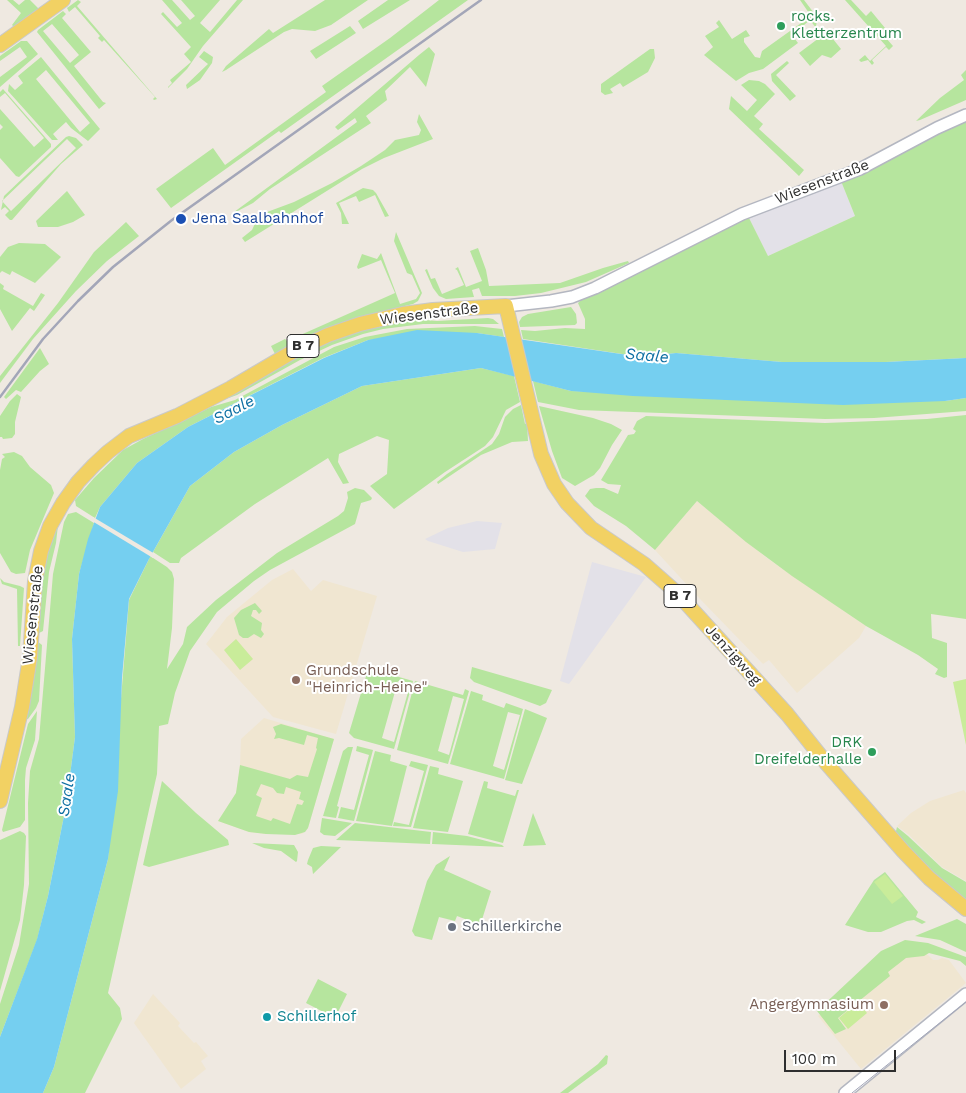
<!DOCTYPE html>
<meta charset="utf-8">
<style>
body{margin:0}
#map{position:relative;width:966px;height:1093px;overflow:hidden;background:#efe9e1;font-family:"Work Sans",sans-serif}
canvas{display:block}
.scale{position:absolute;left:784px;top:1050px;width:112px;height:22px;box-sizing:border-box;border:2px solid #2e2e2e;border-top:0;padding-left:6px;font-size:15px;line-height:18px;white-space:nowrap;color:#2e2e2e;-webkit-text-stroke:4px #fff;paint-order:stroke}
</style>
<div id="map">
<canvas width="966" height="1093"></canvas>
<div class="scale">100 m</div>
</div>
<script>
const g = document.querySelector('canvas').getContext('2d');
g.lineJoin = 'round';
function fillPath(path, color) {
  g.fillStyle = color;
  g.fill(path, 'evenodd');
}
function toPath(rows) {
  const path = new Path2D();
  for (const r of rows) {
    path.moveTo(r[0], r[1]);
    for (let i = 2; i < r.length; i += 2) path.lineTo(r[i], r[i + 1]);
  }
  return path;
}
function strokePath(path, color, width, dash) {
  g.strokeStyle = color;
  g.lineWidth = width;
  g.lineCap = dash ? 'butt' : 'round';
  g.setLineDash(dash || []);
  g.stroke(path);
}
function drawText(font, color, halo, rows, align = 'center') {
  g.font = font + ' "Work Sans",sans-serif';
  g.lineWidth = 4;
  g.setLineDash([]);
  g.textBaseline = 'middle';
  g.strokeStyle = halo;
  g.fillStyle = color;
  for (const [text, x, y, turn = 0] of rows) {
    g.save();
    g.translate(x, y);
    g.rotate((+turn || 0) * Math.PI / 180);
    g.textAlign = isNaN(turn) ? turn : align;
    if (halo) g.strokeText(text, 0, 0);
    g.fillText(text, 0, 0);
    g.restore();
  }
}
fillPath(toPath([
 [841,181,855,216,768,256,748,216],
 [477,521,502,523,495,549,463,552,428,541,425,539,448,528],
 [592,562,646,577,569,684,560,681]
]), '#e3e1e8');
fillPath(toPath([
 [697,501,767,558,866,626,859,638,797,693,769,660,763,664,701,600,655,550],
 [293,569,311,591,323,580,377,596,336,734,273,717,206,644,227,617,272,580],
 [264,718,334,739,308,828,302,834,266,834,249,832,218,821,236,793,240,765,241,739],
 [964,790,966,793,966,881,942,867,909,835,897,826,911,813,930,801],
 [907,942,926,953,933,960,938,960,942,958,949,960,966,983,861,1069,818,1016,862,976],
 [153,994,180,1023,178,1026,194,1043,196,1042,208,1056,201,1061,206,1069,181,1089,134,1023]
]), '#f0e6d1');
fillPath(toPath([
 [7,0,13,0,19,5,25,0,30,0,39,9,16,29,12,25,21,13],
 [78,0,81,2,77,6,157,99,154,100,153,99,155,97,104,40,102,42,98,38,100,36,75,7,69,12,67,8],
 [162,0,172,0,190,20,195,16,181,0,220,0,200,23,210,32,237,0,243,0,203,46,187,69,168,88,168,87,172,83,170,80,191,62,184,54,191,47,161,14,163,12,177,27,182,23],
 [325,0,368,0,331,25,315,31,292,29,284,32,226,70,222,72,226,66,269,29,273,33],
 [388,0,410,0,363,29,358,21],
 [439,0,468,0,281,133,279,131,171,208,156,189,213,148,225,165,326,92,322,86,390,38],
 [800,0,804,0,817,17,816,28,810,20,792,35,798,43,763,69,749,73,736,81,704,55,713,47,705,36,719,27,716,23,719,20,732,39,746,30,750,36,744,38,744,42,755,57,760,58,762,51,811,16],
 [845,0,851,0,866,16,871,11,890,34,886,38,893,46,889,50,886,47,872,60,874,63,872,65,868,60,861,62,859,60,865,55,870,61,886,46],
 [63,11,66,14,62,18,91,52,74,66,103,102,106,103,99,109,37,32,38,30],
 [52,24,79,55,70,63,43,31],
 [350,26,356,33,316,59,310,51],
 [823,35,833,39,841,49,831,58,822,55,810,66,799,53],
 [21,41,27,41,38,54,0,87,0,77,27,57,20,47,0,61,0,56],
 [429,47,435,54,426,87,410,67,385,91,387,100,366,116,371,123,270,189,253,203,230,215,357,122,355,118,338,130,335,127,419,55],
 [650,49,654,49,655,58,648,72,623,87,620,83,610,89,613,93,605,95,601,92,601,84],
 [204,51,213,57,212,63,200,80,187,89,186,85,208,64,199,57],
 [41,57,100,129,88,141,71,128,66,122,53,134,58,140,52,140,8,91,9,84,15,90,23,83,18,76],
 [46,70,90,123,80,132,36,79],
 [787,61,789,63,776,75,796,96,790,101,772,81,771,74],
 [966,70,966,100,920,120,916,121,940,98,964,80,961,75],
 [749,80,759,81,765,84,775,94,754,116,763,124,759,129,804,170,799,176,729,109,731,96,747,111,757,100,741,85],
 [3,89,51,144,51,147,19,177,16,176,0,158,0,130,3,127,0,124,0,109,34,147,44,138,5,93,0,97,0,92],
 [419,114,433,139,384,158,362,169,245,242,242,238,252,230,259,215,294,202,332,183,361,166,385,150,395,140,419,135,421,130,417,122],
 [966,120,966,358,886,362,782,362,676,353,642,357,523,339,521,330,535,331,565,328,585,329,585,319,578,303,583,298,637,274,748,216,768,256,855,216,841,181],
 [69,136,76,138,83,145,61,164,12,220,10,220,5,215,9,211,5,207,1,210,4,196,66,137],
 [67,139,76,148,11,211,2,201],
 [363,188,373,190,376,193,389,216,385,217,375,195,359,202,356,196,339,203,349,224,342,224,341,213,336,203],
 [67,191,85,215,73,222,58,227,38,227,36,221],
 [126,222,139,236,107,261,76,291,33,339,0,383,0,376,58,303,94,252],
 [396,232,422,293,418,301,413,304,359,317,326,328,289,346,275,354,271,346,285,339,287,341,395,293,381,260,358,269,357,267,362,254,377,259,381,253,400,304,416,299,420,293,412,275,407,273,394,241],
 [19,243,45,244,61,257,35,283,12,271,10,275,2,271,0,273,0,257,8,247],
 [478,248,486,270,489,286,560,283,603,268,628,261,629,263,586,282,541,293,515,296,482,296,479,288,472,290,474,297,446,299,439,296,433,288,425,270,427,269,431,279,435,278,442,294,464,285,457,270,455,269,458,267,466,287,482,281,470,251],
 [0,283,4,286,3,289,33,306,41,293,45,295,34,311,30,308,12,331,0,309],
 [571,307,576,314,577,323,575,325,520,327,519,322,522,317,528,314],
 [424,318,425,320,437,321,488,318,493,319,499,324,423,324,383,329,363,334,332,345,300,360,237,395,209,405,296,355,359,329,413,319],
 [475,326,502,329,504,337,477,333,368,340,323,358,188,427,137,463,100,507,95,518,76,506,75,500,94,478,123,450,143,439,211,407,235,400,334,347,365,337,407,329],
 [40,348,49,364,40,371,21,392,16,390,6,399,4,397],
 [481,368,514,376,520,402,506,410,493,437,485,446,445,472,394,509,370,486,387,474,389,440,377,436,339,454,338,462,349,483,343,484,328,458,255,504,181,558,179,563,170,563,153,552,190,486,234,452,282,425,362,386],
 [533,381,571,391,945,401,966,398,966,411,874,418,825,419,579,410,538,402],
 [17,394,21,397,15,422,15,434,12,438,3,439,2,437,0,437,0,416,10,401],
 [521,405,525,424,527,423,528,441,512,442,481,455,438,484,437,482,447,474,492,444,499,434,505,417,513,409],
 [539,406,593,418,611,424,622,430,612,445,600,468,594,475,575,486,562,478,552,451],
 [966,415,966,619,931,614,932,638,947,643,947,677,944,678,935,674,938,669,918,655,866,626,792,576,746,542,697,501,655,550,626,526,594,506,585,496,590,489,596,488,604,488,618,494,621,485,608,484,601,480,628,435,634,434,636,431,633,429,637,421,646,416,825,423,927,419],
 [14,452,22,456,30,467,51,485,54,493,30,550,25,573,16,574,11,572,0,553,0,470,2,459,5,457,2,454],
 [355,488,364,490,372,498,371,500,361,503,355,524,270,570,254,581,217,612,190,651,175,693,168,724,159,726,157,774,108,993,120,1008,122,1019,85,1093,43,1093,54,1067,108,859,129,600,149,559,150,556,167,567,172,572,174,579,172,628,167,669,183,644,187,627,216,600,277,553,338,516,344,511,348,498,347,492],
 [76,512,94,523,79,574,72,639,75,737,66,806,48,896,37,940,0,1037,0,1004,19,945,29,884,28,803,30,771,39,739,53,574,64,522,68,514],
 [58,525,56,543,49,572,43,631,37,634,39,595,46,551],
 [0,578,4,582,20,586,24,588,20,646,18,646,17,589,2,584],
 [255,603,262,611,259,614,256,610,253,610,251,616,262,623,261,630,264,634,261,638,254,634,248,638,243,638,239,635,234,618,241,610],
 [37,641,42,645,39,701,36,708,28,719,26,719],
 [472,667,552,690,546,703,540,706,474,682,470,678],
 [370,668,376,668,386,670,385,673,413,681,394,749,354,738,349,733,367,673],
 [398,681,410,685,394,742,382,738],
 [415,681,463,695,465,689,469,691,448,764,397,750],
 [453,696,464,699,449,755,438,751],
 [471,691,483,695,482,700,504,708,506,703,523,709,504,779,450,764],
 [508,712,520,715,504,770,493,766],
 [525,709,547,718,522,784,505,780],
 [37,711,35,740,26,768,25,780,25,820,20,827,3,832,2,830,28,724],
 [281,724,334,739,308,828,305,832,295,835,266,834,249,832,218,821,236,793,240,765,290,779,297,775,308,777,317,749,316,748,318,738,307,735,304,745,279,738,274,739,276,734,273,727],
 [261,784,273,788,277,793,284,794,286,787,301,792,299,799,304,801,302,805,297,804,290,824,273,818,271,821,256,816,262,798,256,795],
 [357,746,373,750,354,821,338,818,341,807,354,810,369,755,356,751],
 [348,747,353,747,337,806,339,807,336,818,323,816,343,751],
 [375,751,391,755,390,761,407,766,392,826,356,821],
 [411,761,428,765,411,827,393,826,394,822,409,825,424,771,409,766],
 [430,766,439,768,438,774,463,781,448,832,413,828],
 [162,781,196,813,228,840,229,845,149,867,143,865],
 [484,781,488,782,487,788,515,796,517,790,519,790,503,843,468,834],
 [533,813,546,845,523,846],
 [322,818,352,823,335,836,324,835,320,832],
 [355,823,431,832,430,844,336,840],
 [897,827,908,836,942,868,966,882,966,900,933,875,895,835],
 [20,831,24,833,26,836,24,885,20,920,0,991,0,840],
 [433,832,467,836,502,845,504,847,432,844],
 [252,843,294,845,298,852,297,861,296,862,281,851,264,848],
 [321,846,341,847,313,874,312,867,307,864,308,860,313,848],
 [450,856,444,870,491,891,480,926,465,922,465,919,457,916,455,921,439,917,432,940,415,936,412,931,427,881,436,865],
 [885,872,918,912,916,917,926,922,922,924,914,920,907,921,881,932,868,932,845,925,874,880],
 [957,919,966,924,966,952,940,940,915,936],
 [905,940,928,943,966,957,966,966,960,961,929,953,924,956,906,958,888,972,890,976,838,1018,846,1029,835,1034,817,1011,881,951],
 [318,979,347,994,335,1018,306,1003],
 [606,1055,608,1056,607,1064,568,1093,560,1093,598,1064]
]), '#b6e59e');
fillPath(toPath([
 [236,639,253,659,240,670,224,650],
 [966,679,966,745,953,682],
 [885,874,903,896,892,904,874,882],
 [858,1002,867,1013,848,1029,839,1018]
]), '#c9ec9a');
fillPath(toPath([
 [417,330,477,333,642,357,676,353,782,362,886,362,966,358,966,398,945,401,843,405,633,396,571,391,481,368,362,386,282,425,234,452,190,486,149,559,129,599,122,678,118,791,108,859,54,1067,43,1093,0,1093,0,1037,37,939,48,896,66,806,75,737,72,639,79,574,88,539,100,507,137,463,188,427,324,358,368,340]
]), '#75cff0');
fillPath(toPath([
 [93,517,155,554,153,558,92,521]
]), '#efe9e1');
const tertiary = toPath([
 [506,306,551,301,572,297,595,288,742,214,860,169,937,128,966,115],
 [845,1093,966,994]
]);
const primary = toPath([
 [0,45,63,0],
 [0,801,22,707,30,657,35,581,41,551,50,526,63,503,78,482,94,465,108,452,129,436,177,416,231,388,294,351,328,335,360,324,403,314,433,310,506,306,541,454,554,484,567,503,591,528,644,564,677,593,787,714,827,764,903,851,929,878,966,909]
]);
strokePath(tertiary, '#b4b7c1', 14);
strokePath(primary, '#c9c9c9', 16);
strokePath(tertiary, '#fff', 11);
strokePath(primary, '#f2d163', 14);
strokePath(toPath([
 [852,1093,966,1002]
]), '#a3a6b8', 1);
strokePath(toPath([
 [0,397,43,339,78,301,113,267,172,220,481,0]
]), '#a3a6b8', 2.5);
for (const [x, y, r, color] of [
 [781,26,5,"#2e9e5b"],
 [181,219,6,"#1a4fb4"],
 [296,680,5,"#8d6e63"],
 [872,752,5,"#2e9e5b"],
 [452,927,5,"#6b7280"],
 [884,1005,5,"#8d6e63"],
 [267,1017,5,"#0f9aa8"]
]) {
  const dot = new Path2D();
  dot.arc(x, y, r, 0, 2 * Math.PI);
  g.fillStyle = color;
  g.fill(dot);
  strokePath(dot, '#fff', 2);
}
for (const [x, y, w] of [
 [303,346,32],
 [680,596,32]
]) {
  const box = new Path2D();
  box.roundRect(x - w / 2, y - 11.5, w, 23, 4);
  g.fillStyle = '#fff';
  g.fill(box);
  strokePath(box, '#2e2e2e', 1);
}
drawText('bold 14px', '#2e2e2e', null, [
 ["B 7",303,346],
 ["B 7",680,596]
]);
drawText('15px', '#27864d', '#fff', [
 ["rocks.",791,17],
 ["Kletterzentrum",791,34],
 ["DRK",862,743,"right"],
 ["Dreifelderhalle",862,760,"right"]
], 'left');
drawText('15px', '#2e2e2e', '#fff', [
 ["Wiesenstraße",822,182,-21],
 ["Wiesenstraße",429,314,-7],
 ["Wiesenstraße",33,615,-84],
 ["Jenzigweg",733,655,48]
]);
drawText('15px', '#164399', '#fff', [
 ["Jena Saalbahnhof",192,219]
], 'left');
drawText('15px', '#785e54', '#fff', [
 ["Grundschule",306,671],
 ["\"Heinrich-Heine\"",306,688],
 ["Angergymnasium",874,1005,"right"]
], 'left');
drawText('15px', '#5b616d', '#fff', [
 ["Schillerkirche",462,927]
], 'left');
drawText('15px', '#0d838f', '#fff', [
 ["Schillerhof",277,1017]
], 'left');
drawText('italic 16px', '#0d6fa3', '#fff', [
 ["Saale",647,356,5],
 ["Saale",234,410,-28],
 ["Saale",67,795,-82]
]);
</script>
